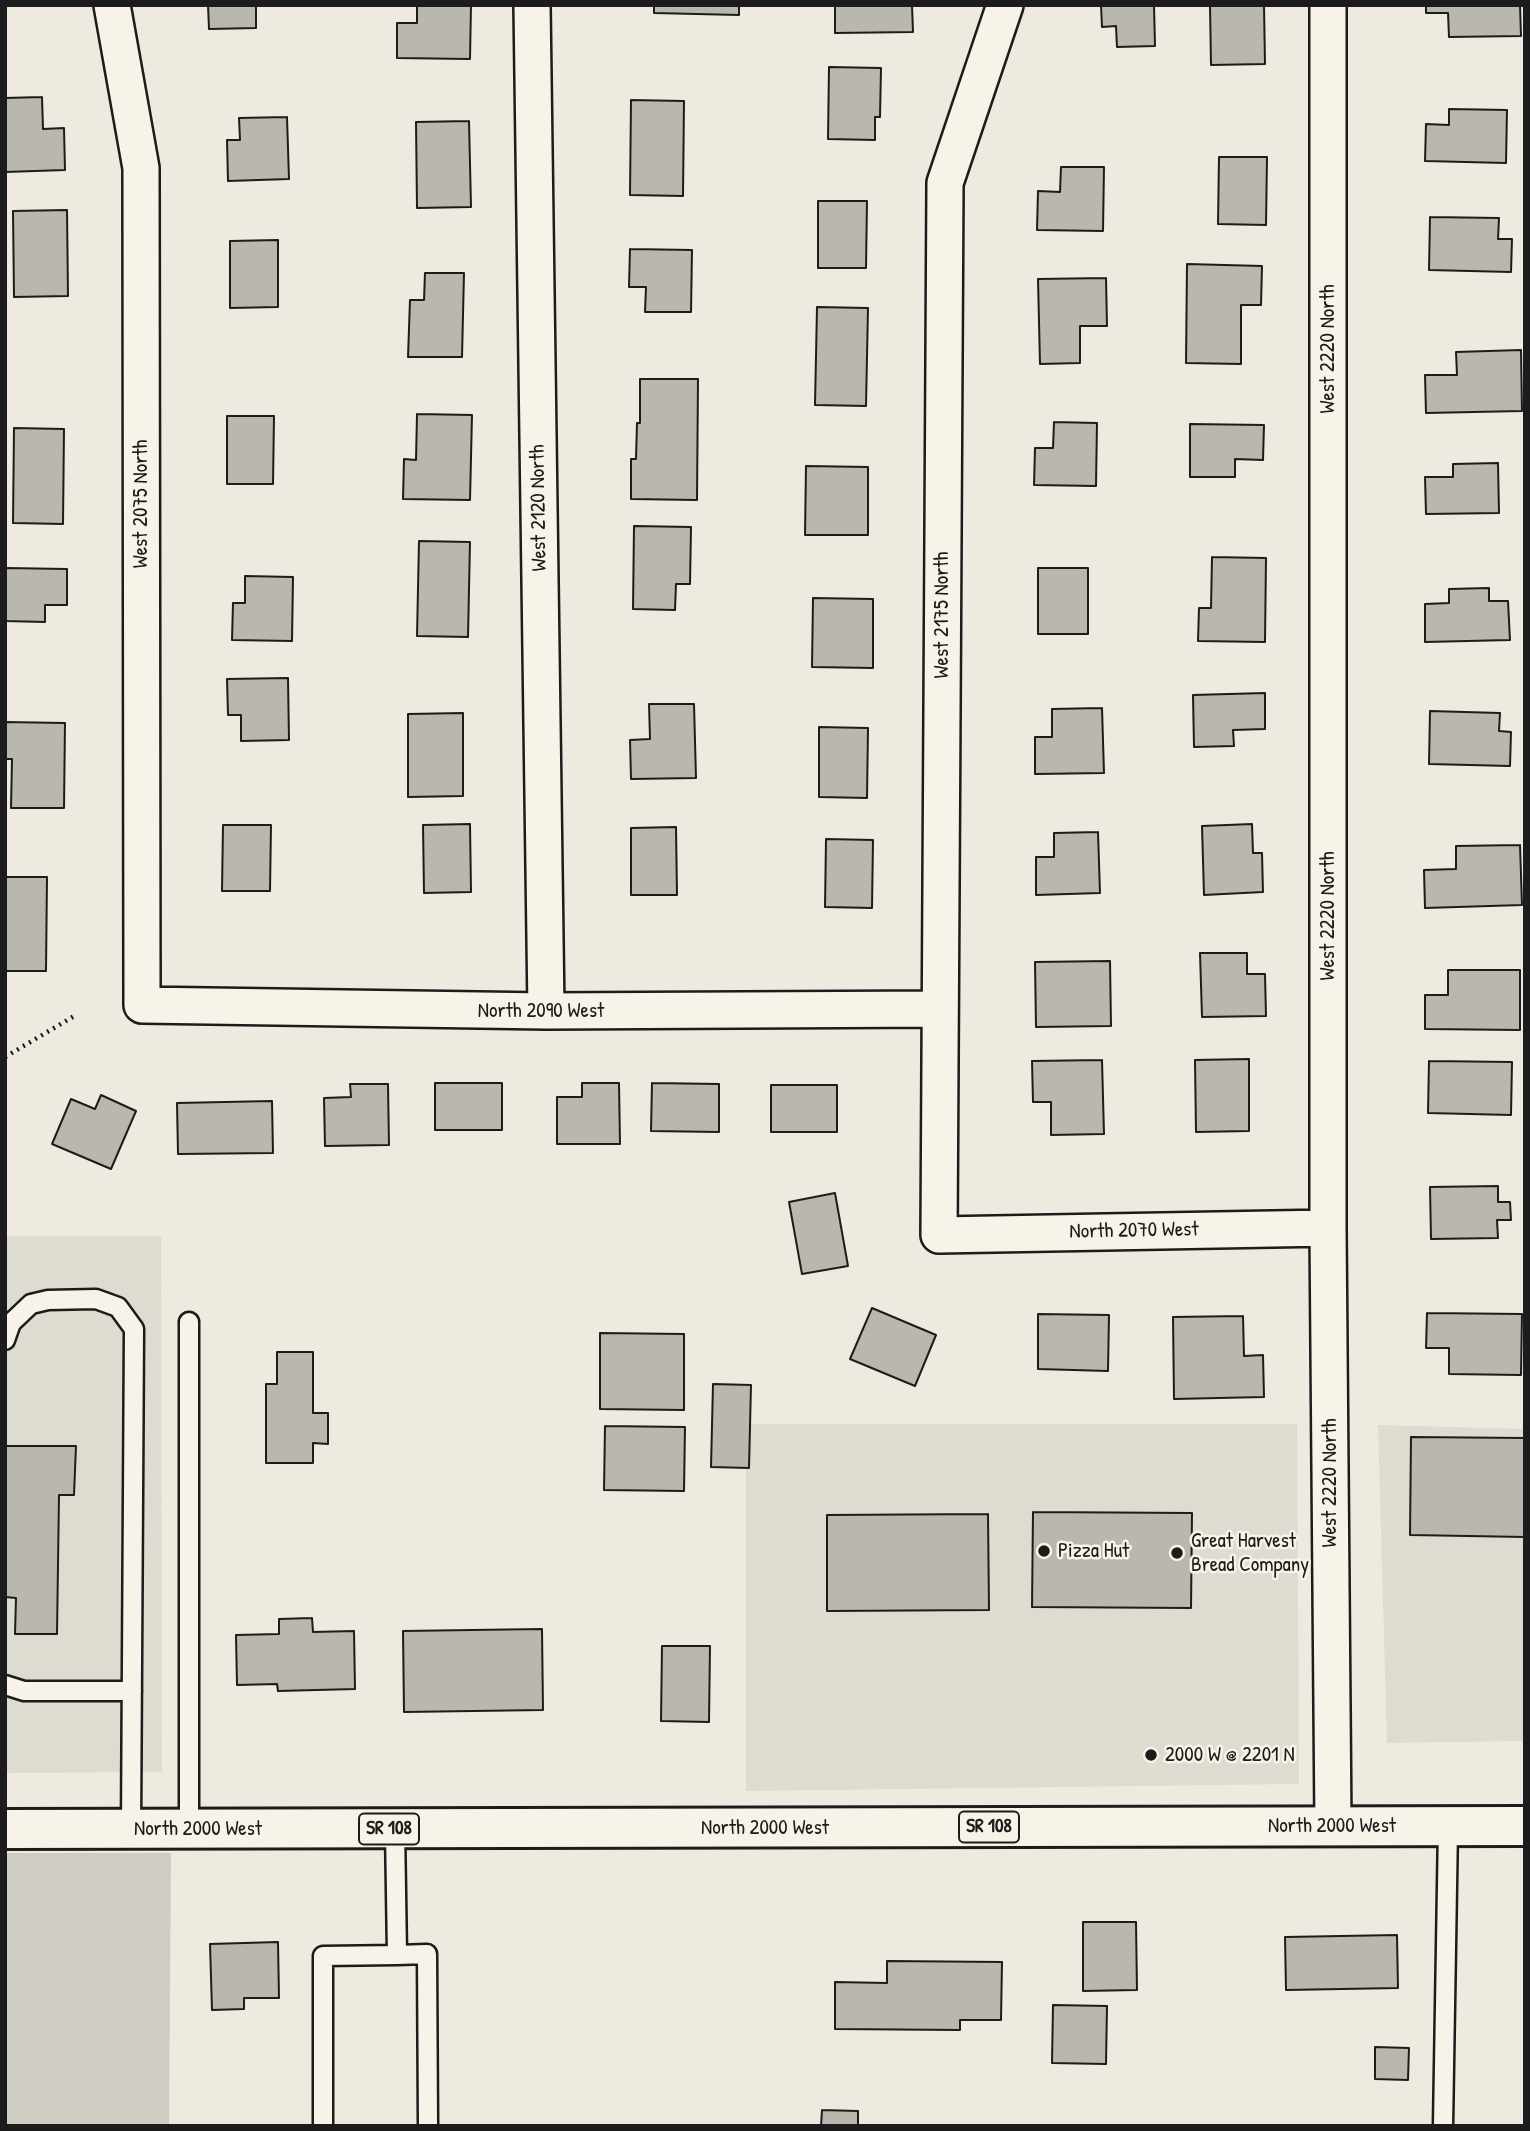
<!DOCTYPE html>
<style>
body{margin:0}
#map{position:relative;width:1530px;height:2131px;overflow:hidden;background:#eeeae0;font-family:"Patrick Hand",sans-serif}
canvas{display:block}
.frame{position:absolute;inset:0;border:7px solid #1c1c1c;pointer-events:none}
</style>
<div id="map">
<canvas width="1530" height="2131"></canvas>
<div class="frame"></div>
</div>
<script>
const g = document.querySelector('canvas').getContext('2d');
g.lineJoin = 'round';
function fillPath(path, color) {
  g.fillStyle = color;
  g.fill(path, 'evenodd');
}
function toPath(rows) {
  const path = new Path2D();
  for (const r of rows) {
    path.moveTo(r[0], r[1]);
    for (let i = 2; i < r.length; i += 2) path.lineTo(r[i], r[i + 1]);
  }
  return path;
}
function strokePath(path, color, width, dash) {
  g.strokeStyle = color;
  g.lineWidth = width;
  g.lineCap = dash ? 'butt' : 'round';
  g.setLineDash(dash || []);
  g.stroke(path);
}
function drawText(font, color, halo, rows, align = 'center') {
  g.font = font + ' "Patrick Hand",sans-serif';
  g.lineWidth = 5;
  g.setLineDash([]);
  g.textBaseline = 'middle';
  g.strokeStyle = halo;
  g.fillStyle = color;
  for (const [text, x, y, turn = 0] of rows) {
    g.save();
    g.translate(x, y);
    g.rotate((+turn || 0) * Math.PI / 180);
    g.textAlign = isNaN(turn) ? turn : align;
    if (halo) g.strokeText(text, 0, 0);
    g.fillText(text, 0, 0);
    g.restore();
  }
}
fillPath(toPath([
 [5,1236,161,1236,162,1772,5,1773],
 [746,1424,1297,1424,1299,1784,746,1791],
 [1378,1425,1525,1429,1525,1741,1387,1743]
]), '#dedbd1');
fillPath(toPath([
 [5,1853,171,1853,169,2126,5,2126]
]), '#cfccc3');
const building = toPath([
 [208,5,256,5,256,28,209,29,208,5],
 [417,5,471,5,470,59,397,58,397,23,417,23,417,5],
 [654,5,739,5,739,15,654,13,654,5],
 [835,5,912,5,913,32,835,33,835,5],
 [1101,5,1154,5,1155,46,1117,47,1116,26,1102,27,1101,5],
 [1210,5,1264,5,1265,64,1211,65,1210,5],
 [1426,5,1520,5,1521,36,1449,37,1448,13,1426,13,1426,5],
 [829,67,881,68,880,117,875,117,875,140,828,139,829,67],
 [42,97,43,129,64,128,65,170,5,172,5,98,42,97],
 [631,100,684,101,683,196,630,195,631,100],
 [1449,109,1507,110,1506,163,1425,161,1426,124,1449,125,1449,109],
 [287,117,289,179,228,181,227,140,240,140,239,118,287,117],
 [469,121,471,207,417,208,416,122,469,121],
 [1219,157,1267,157,1266,225,1218,224,1219,157],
 [1061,167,1104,167,1103,231,1037,230,1038,191,1060,192,1061,167],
 [818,201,867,201,866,268,818,268,818,201],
 [67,210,68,296,14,297,13,211,67,210],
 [1430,217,1499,218,1498,239,1512,239,1511,272,1429,270,1430,217],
 [278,240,278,307,230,308,230,241,278,240],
 [630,249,692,250,691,312,645,312,646,287,629,287,630,249],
 [1187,264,1262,266,1261,305,1241,305,1241,364,1186,363,1187,264],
 [425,273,464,273,462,357,408,357,410,300,424,300,425,273],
 [1106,278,1107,326,1080,326,1080,363,1040,364,1038,279,1106,278],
 [817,307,868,308,866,406,815,405,817,307],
 [1521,350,1522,411,1426,413,1425,375,1457,375,1456,352,1521,350],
 [640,379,698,379,697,500,631,499,631,459,636,459,637,423,640,423,640,379],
 [417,414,472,415,470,500,403,499,404,459,416,460,417,414],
 [227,416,274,416,273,484,227,484,227,416],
 [1054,422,1097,423,1096,486,1034,485,1035,448,1053,448,1054,422],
 [1190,424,1264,425,1263,460,1235,459,1235,477,1190,477,1190,424],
 [14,428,64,429,63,524,13,523,14,428],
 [1498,463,1499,513,1426,514,1425,477,1453,477,1453,464,1498,463],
 [806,466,868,467,868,535,805,535,806,466],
 [634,526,691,527,690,584,676,584,675,610,633,609,634,526],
 [419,541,470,542,468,637,417,636,419,541],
 [1212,557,1266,558,1265,642,1198,641,1199,608,1211,608,1212,557],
 [5,568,67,569,67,605,45,605,45,622,5,621,5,568],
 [1038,568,1088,568,1088,634,1038,634,1038,568],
 [245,576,293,577,292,641,232,640,233,603,245,603,245,576],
 [1489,588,1489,601,1508,601,1510,640,1425,642,1425,604,1449,603,1449,589,1489,588],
 [813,598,873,599,873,668,812,667,813,598],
 [288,678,289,740,241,741,241,715,228,715,227,679,288,678],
 [1265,693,1265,729,1233,730,1234,746,1194,747,1193,695,1265,693],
 [649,704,694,704,696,778,631,779,630,740,650,739,649,704],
 [1102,708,1104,773,1035,774,1035,737,1052,737,1052,709,1102,708],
 [1430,711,1500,713,1499,731,1511,732,1510,766,1429,764,1430,711],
 [463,713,463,796,408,797,408,714,463,713],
 [5,722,65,723,64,808,11,808,12,759,5,759,5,722],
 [819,727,868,728,867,798,819,797,819,727],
 [470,824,471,892,424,893,423,825,470,824],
 [1252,824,1253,853,1262,853,1263,892,1204,895,1202,826,1252,824],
 [223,825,271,825,270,891,222,891,223,825],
 [676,827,677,895,631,895,631,828,676,827],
 [1098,832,1100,893,1036,895,1036,857,1054,857,1054,833,1098,832],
 [826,839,873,840,872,908,825,907,826,839],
 [1520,845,1522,905,1425,908,1424,870,1456,869,1456,846,1520,845],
 [5,877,47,877,46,971,5,971,5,877],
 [1200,953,1247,953,1247,974,1265,974,1266,1016,1202,1017,1200,953],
 [1110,961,1111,1026,1036,1027,1035,962,1110,961],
 [1448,970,1520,970,1520,1030,1425,1029,1425,995,1448,995,1448,970],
 [1249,1059,1249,1131,1196,1132,1195,1060,1249,1059],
 [1102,1060,1104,1134,1051,1135,1051,1102,1033,1102,1032,1061,1102,1060],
 [1429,1061,1512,1062,1511,1115,1428,1113,1429,1061],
 [435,1083,502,1083,502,1130,435,1130,435,1083],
 [582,1083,619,1083,620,1144,557,1144,557,1097,582,1097,582,1083],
 [652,1083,719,1084,719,1132,651,1131,652,1083],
 [350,1084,388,1084,389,1145,325,1146,324,1098,351,1097,350,1084],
 [771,1085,837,1085,837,1132,771,1132,771,1085],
 [101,1095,136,1111,111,1169,52,1144,71,1099,95,1109,101,1095],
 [272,1101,273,1153,178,1154,177,1103,272,1101],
 [1498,1186,1498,1202,1510,1202,1511,1220,1497,1220,1498,1238,1431,1239,1430,1187,1498,1186],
 [835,1193,848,1266,802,1274,789,1202,835,1193],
 [872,1308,936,1335,915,1386,850,1359,872,1308],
 [1427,1313,1522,1314,1521,1375,1449,1374,1449,1348,1426,1348,1427,1313],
 [1038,1314,1109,1315,1108,1371,1038,1369,1038,1314],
 [1243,1316,1244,1356,1263,1355,1264,1397,1174,1399,1173,1317,1243,1316],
 [600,1333,684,1334,684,1410,600,1409,600,1333],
 [277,1352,313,1352,313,1413,328,1413,328,1444,313,1443,313,1463,266,1463,266,1384,277,1384,277,1352],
 [713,1384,751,1385,749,1468,711,1467,713,1384],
 [605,1426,685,1427,684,1491,604,1490,605,1426],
 [1411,1437,1525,1438,1525,1537,1410,1535,1411,1437],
 [5,1446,76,1446,74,1495,59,1495,57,1634,15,1634,16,1598,5,1597,5,1446],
 [1033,1512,1192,1513,1191,1608,1032,1607,1033,1512],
 [988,1514,989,1610,827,1611,827,1515,988,1514],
 [312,1618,313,1632,354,1631,355,1689,278,1691,277,1684,237,1685,236,1635,279,1634,279,1619,312,1618],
 [542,1629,543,1710,404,1712,403,1631,542,1629],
 [662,1646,710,1646,709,1722,661,1721,662,1646],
 [1083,1922,1136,1922,1137,1990,1083,1991,1083,1922],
 [1397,1935,1398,1988,1286,1990,1285,1937,1397,1935],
 [278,1942,279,1998,244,1998,244,2009,212,2010,210,1944,278,1942],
 [887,1961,1002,1962,1001,2020,960,2020,960,2030,835,2029,835,1982,887,1983,887,1961],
 [1053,2005,1107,2006,1106,2064,1052,2063,1053,2005],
 [1375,2047,1409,2048,1408,2080,1375,2079,1375,2047],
 [822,2110,858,2111,858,2126,821,2126,822,2110]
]);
fillPath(building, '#bab7af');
strokePath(building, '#1c1c1c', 2);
const lane = toPath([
 [189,1322,189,1829],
 [5,1340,11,1323,31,1304,48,1300,96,1299,118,1307,134,1329,131,1829],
 [5,1685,24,1691,132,1691],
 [395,1829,397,1955,427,1954,428,2126],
 [323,2126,323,1956,397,1955],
 [1443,2126,1448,1826]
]);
const street = toPath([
 [112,5,141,168,142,1005,546,1011,940,1009],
 [532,5,546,1011],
 [1005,5,945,183,939,1235,1328,1228],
 [1328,5,1328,1228,1333,1826]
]);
const primary = toPath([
 [5,1829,1525,1826]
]);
strokePath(lane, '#1c1c1c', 23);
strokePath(street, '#1c1c1c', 40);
strokePath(primary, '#1c1c1c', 44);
strokePath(toPath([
 [5,1057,76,1015]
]), '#1c1c1c', 4.5, [2, 5]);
strokePath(lane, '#f7f3e8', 18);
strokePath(street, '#f7f3e8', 35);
strokePath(primary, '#f7f3e8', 38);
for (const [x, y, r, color] of [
 [1044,1551,7,"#1c1c1c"],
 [1177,1553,7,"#1c1c1c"],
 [1151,1755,7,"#1c1c1c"]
]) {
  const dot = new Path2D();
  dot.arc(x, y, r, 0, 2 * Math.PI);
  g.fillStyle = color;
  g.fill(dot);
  strokePath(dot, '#f7f3e8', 2.5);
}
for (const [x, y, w] of [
 [989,1827,60],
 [389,1829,60]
]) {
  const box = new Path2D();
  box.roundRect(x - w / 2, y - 15.5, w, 31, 5);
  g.fillStyle = '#f7f3e8';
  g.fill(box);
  strokePath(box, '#1c1c1c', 2);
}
drawText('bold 19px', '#1c1c1c', null, [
 ["SR 108",989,1827],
 ["SR 108",389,1829]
]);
drawText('21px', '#1c1c1c', '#f7f3e8', [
 ["West 2220 North",1328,349,-90],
 ["West 2075 North",141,504,-90],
 ["West 2120 North",539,508,-91],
 ["West 2175 North",942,615,-90],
 ["West 2220 North",1328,916,-90],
 ["North 2090 West",541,1011],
 ["North 2070 West",1134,1231,-1],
 ["West 2220 North",1330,1483,-90],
 ["North 2000 West",1332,1826],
 ["North 2000 West",765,1828],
 ["North 2000 West",198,1829]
]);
drawText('21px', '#1c1c1c', '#f7f3e8', [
 ["Great Harvest",1191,1541],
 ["Bread Company",1191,1565],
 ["Pizza Hut",1058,1551],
 ["2000 W @ 2201 N",1165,1755]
], 'left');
</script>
